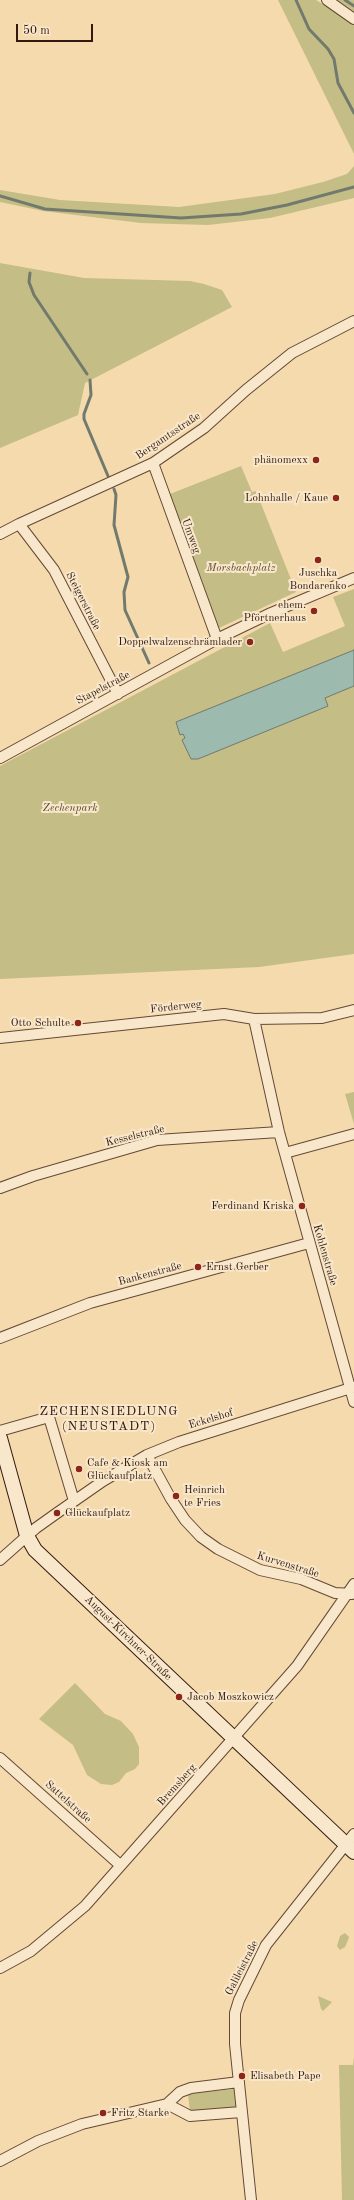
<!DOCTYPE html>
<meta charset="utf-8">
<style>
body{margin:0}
#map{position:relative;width:354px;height:2200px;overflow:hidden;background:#f5daad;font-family:"Old Standard TT",serif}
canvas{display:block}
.scale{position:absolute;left:16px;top:24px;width:77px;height:18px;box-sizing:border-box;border:2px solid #32190f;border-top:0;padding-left:5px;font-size:12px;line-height:14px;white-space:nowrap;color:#32190f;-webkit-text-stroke:3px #f8e7ca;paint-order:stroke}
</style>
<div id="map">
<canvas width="354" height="2200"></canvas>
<div class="scale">50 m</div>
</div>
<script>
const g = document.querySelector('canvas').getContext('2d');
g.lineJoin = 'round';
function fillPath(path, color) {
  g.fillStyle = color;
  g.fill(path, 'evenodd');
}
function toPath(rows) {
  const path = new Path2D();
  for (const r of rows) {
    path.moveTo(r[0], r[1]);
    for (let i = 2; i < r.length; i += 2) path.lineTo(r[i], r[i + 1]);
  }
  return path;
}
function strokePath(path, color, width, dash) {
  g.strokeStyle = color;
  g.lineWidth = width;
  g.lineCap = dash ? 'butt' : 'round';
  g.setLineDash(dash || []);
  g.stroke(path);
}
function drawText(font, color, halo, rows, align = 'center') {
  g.font = font + ' "Old Standard TT",serif';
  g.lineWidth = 4;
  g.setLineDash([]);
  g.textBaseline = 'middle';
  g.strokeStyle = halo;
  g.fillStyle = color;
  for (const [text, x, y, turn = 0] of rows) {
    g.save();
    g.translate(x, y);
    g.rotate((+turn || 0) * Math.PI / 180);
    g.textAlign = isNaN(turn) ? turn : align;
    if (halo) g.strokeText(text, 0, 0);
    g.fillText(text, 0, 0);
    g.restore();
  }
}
fillPath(toPath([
 [278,0,316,0,354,24,354,154],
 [335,0,354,0,354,12,348,8],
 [354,166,354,198,270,218,208,225,141,223,43,211,0,202,0,190,60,200,179,207,275,194,323,182,347,174],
 [0,263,84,278,190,281,204,284,222,290,232,307,85,383,78,415,0,448],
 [241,466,252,492,256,491,296,592,219,628,170,494],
 [354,589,354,954,259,967,0,979,0,766,270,623,283,652,345,626,333,597],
 [354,1092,354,1124,345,1094],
 [75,1683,105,1714,121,1721,133,1734,139,1747,139,1764,135,1769,126,1773,119,1782,112,1785,101,1784,87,1775,73,1745,39,1719],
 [345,1933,349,1937,348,1940,345,1947,340,1950,337,1946,340,1936],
 [318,1996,332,2002,323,2011,321,2009],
 [354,2057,354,2200,342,2200,339,2065,353,2065],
 [234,2089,236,2107,190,2112,188,2094]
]), '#c4bd85');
const water = toPath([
 [354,650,354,686,325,698,328,706,198,759,191,759,182,740,185,738,183,734,180,735,176,722,354,650]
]);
fillPath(water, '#9cbaae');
strokePath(water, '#727a6e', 1);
strokePath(toPath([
 [296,0,309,29,328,49,334,59,338,83,354,113],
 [345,0,354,6],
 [0,196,45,209,181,218,241,214,287,205,354,187],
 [30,273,29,282,34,295,87,374],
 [90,380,91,395,84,414,84,419,108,476],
 [114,489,116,495,114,525,128,577,124,592,125,610,149,663]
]), '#727a6e', 3);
const street = toPath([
 [327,0,354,19],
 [153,463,217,639],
 [19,524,54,570,118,694],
 [0,534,19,524,153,463,204,428,246,390,292,353,354,321],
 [0,758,217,639,271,613,354,578],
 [254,1019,279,1132,354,1402],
 [0,1038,224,1014,254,1019,322,1018,354,1010],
 [285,1153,354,1134],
 [0,1188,33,1176,157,1140,279,1132],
 [0,1338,90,1303,309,1243],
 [0,1431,49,1417,74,1501],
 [147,1455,171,1499,185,1520,201,1537,218,1549,260,1570,301,1579,335,1593,352,1594],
 [0,1560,36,1528,57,1513,103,1481,147,1455,179,1442,354,1387],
 [0,1758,120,1865],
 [0,1968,31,1951,85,1906,297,1666,354,1584],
 [167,2104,190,2116,241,2112],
 [0,2161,38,2141,82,2124,167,2104,180,2092,191,2088,239,2082],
 [251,2200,235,2044,235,2013,239,2000,266,1945,354,1834]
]);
const secondary = toPath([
 [0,1438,27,1536,35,1550,354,1852]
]);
strokePath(street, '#634936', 12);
strokePath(secondary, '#32190f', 16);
strokePath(street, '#f8e7ca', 10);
strokePath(secondary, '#f8e7ca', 14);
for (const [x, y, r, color] of [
 [316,460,4,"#8f2418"],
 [336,498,4,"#8f2418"],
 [318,560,4,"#8f2418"],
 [314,611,4,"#8f2418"],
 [250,642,4,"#8f2418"],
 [78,1023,4,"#8f2418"],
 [302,1206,4,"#8f2418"],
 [198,1267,4,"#8f2418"],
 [79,1469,4,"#8f2418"],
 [176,1496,4,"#8f2418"],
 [57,1513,4,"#8f2418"],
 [179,1697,4,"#8f2418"],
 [242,2076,4,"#8f2418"],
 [103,2113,4,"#8f2418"]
]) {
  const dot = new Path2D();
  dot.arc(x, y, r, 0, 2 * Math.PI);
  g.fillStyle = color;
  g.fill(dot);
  strokePath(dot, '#f8e7ca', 1.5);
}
drawText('11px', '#32190f', '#f8e7ca', [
 ["Bergamtsstraße",168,436,-34],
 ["Umweg",191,536,70],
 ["Steigerstraße",83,601,63],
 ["Stapelstraße",103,688,-28],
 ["Förderweg",176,1007,-6],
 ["Kesselstraße",135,1136,-14],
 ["Kohlenstraße",325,1255,74],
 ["Bankenstraße",150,1274,-15],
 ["Eckelshof",211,1419,-17],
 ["Kurvenstraße",288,1565,17],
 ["August-Kirchner-Straße",128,1638,44],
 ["Bremsberg",177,1785,-48],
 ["Sattelstraße",68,1802,42],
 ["Galileistraße",242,1968,-63]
]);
drawText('11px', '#32190f', '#f8e7ca', [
 ["phänomexx",308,460,"right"],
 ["Lohnhalle / Kaue",328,498,"right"],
 ["Juschka",318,573,"center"],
 ["Bondarenko",318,586,"center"],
 ["ehem.",306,605,"right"],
 ["Pförtnerhaus",306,618,"right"],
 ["Doppelwalzenschrämlader",242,642,"right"],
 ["Otto Schulte",70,1023,"right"],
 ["Ferdinand Kriska",294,1206,"right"],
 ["Ernst Gerber",206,1267],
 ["Cafe & Kiosk am",87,1463],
 ["Glückaufplatz",87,1476],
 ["Heinrich",184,1490],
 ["te Fries",184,1503],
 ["Glückaufplatz",65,1513],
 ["Jacob Moszkowicz",187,1697],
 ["Elisabeth Pape",250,2076],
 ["Fritz Starke",111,2113]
], 'left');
drawText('italic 11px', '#5e4a32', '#f8e7ca', [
 ["Morsbachplatz",241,568],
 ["Zechenpark",70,808]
]);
g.letterSpacing = '1px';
drawText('13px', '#32190f', '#f8e7ca', [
 ["ZECHENSIEDLUNG",109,1412],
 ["(NEUSTADT)",109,1427]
]);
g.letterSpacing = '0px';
</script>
